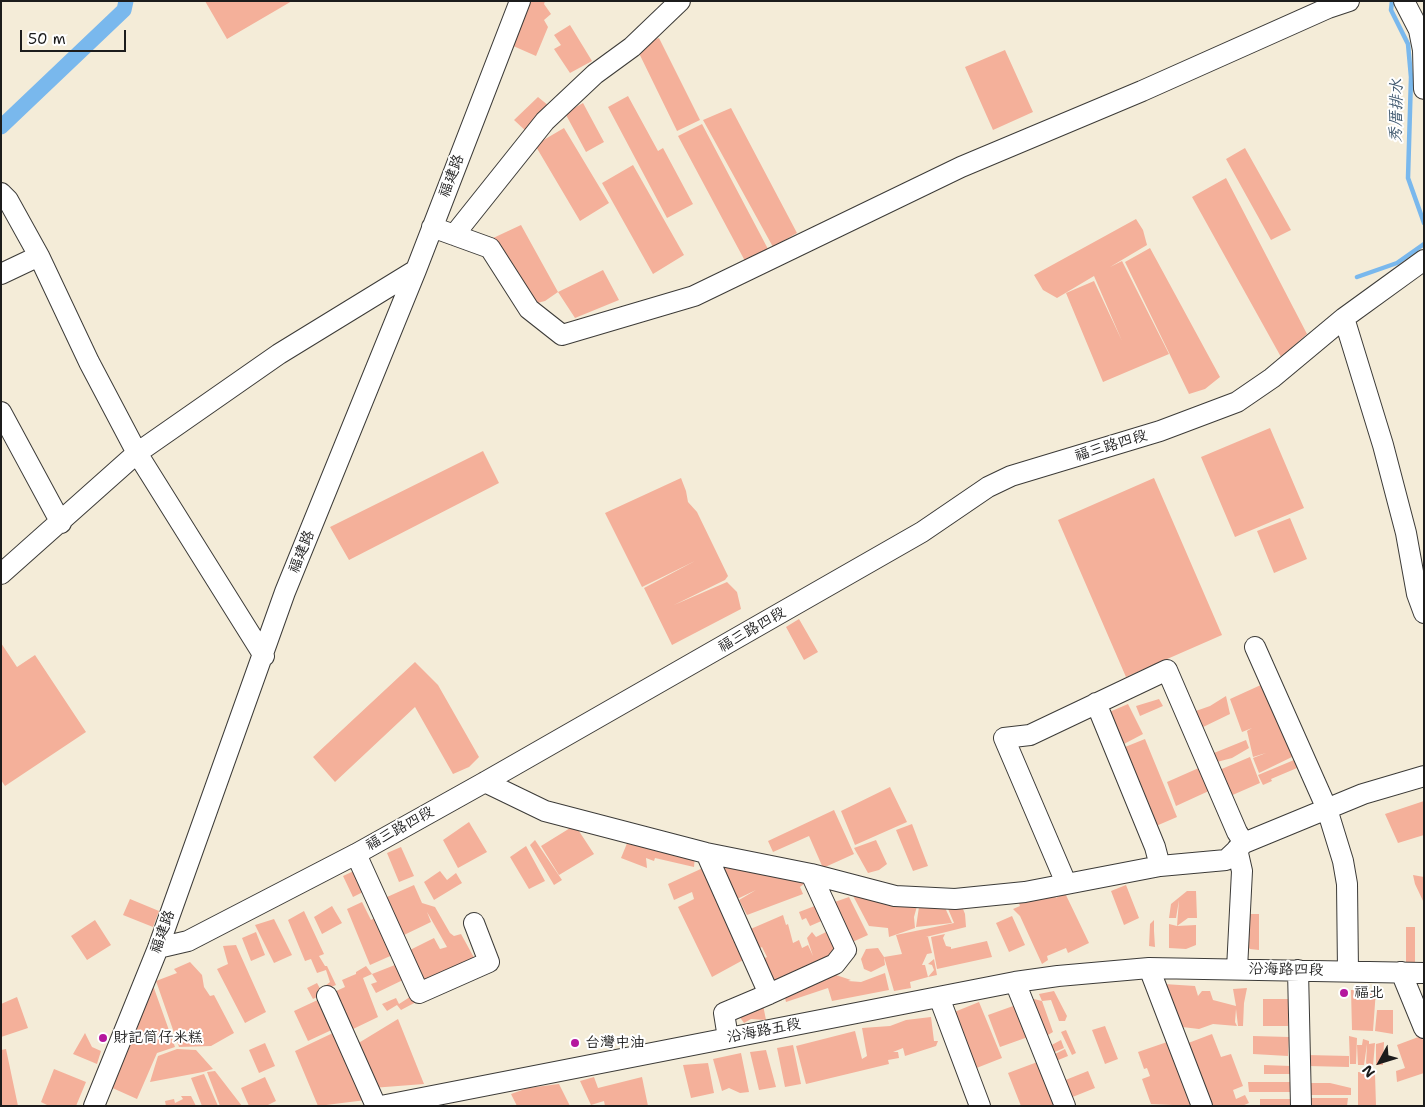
<!DOCTYPE html>
<meta charset="utf-8">
<style>
body{margin:0}
#map{position:relative;width:1425px;height:1107px;overflow:hidden;background:#f4ecd8;font-family:"Shantell Sans",sans-serif}
canvas{display:block}
.frame{position:absolute;inset:0;border:2px solid #1c1c1c;pointer-events:none}
.north{position:absolute;left:1355px;top:1037px;width:50px;height:50px;-webkit-text-stroke:4px #fff;paint-order:stroke;rotate:231deg;font-size:14px;font-weight:700;line-height:20px;text-align:center;color:#1c1c1c}
.north::after{content:'';display:block;margin:auto;width:18px;height:22px;background:#1c1c1c;clip-path:polygon(50% 0,100% 100%,50% 72%,0 100%)}
.scale{position:absolute;left:20px;top:30px;width:106px;height:22px;box-sizing:border-box;border:2px solid #1c1c1c;border-top:0;padding-left:6px;font-size:15px;line-height:18px;white-space:nowrap;color:#1c1c1c;-webkit-text-stroke:4px #fff;paint-order:stroke}
</style>
<div id="map">
<canvas width="1425" height="1107"></canvas>
<div class="frame"></div>
<div class="north">N</div>
<div class="scale">50 m</div>
</div>
<script>
const g = document.querySelector('canvas').getContext('2d');
g.lineJoin = 'round';
function toPath(rows) {
  const path = new Path2D();
  for (const r of rows) {
    path.moveTo(r[0], r[1]);
    for (let i = 2; i < r.length; i += 2) path.lineTo(r[i], r[i + 1]);
  }
  return path;
}
function strokePath(path, color, width, dash) {
  g.strokeStyle = color;
  g.lineWidth = width;
  g.lineCap = dash ? 'butt' : 'round';
  g.setLineDash(dash || []);
  g.stroke(path);
}
function fillPath(path, color) {
  g.fillStyle = color;
  g.fill(path, 'evenodd');
}
function drawText(font, color, halo, rows, align = 'center') {
  g.font = font + ' "Shantell Sans","LXGW WenKai TC",sans-serif';
  g.lineWidth = 4;
  g.setLineDash([]);
  g.textBaseline = 'middle';
  g.strokeStyle = halo;
  g.fillStyle = color;
  for (const [text, x, y, turn = 0] of rows) {
    g.save();
    g.translate(x, y);
    g.rotate((+turn || 0) * Math.PI / 180);
    g.textAlign = isNaN(turn) ? turn : align;
    if (halo) g.strokeText(text, 0, 0);
    g.fillText(text, 0, 0);
    g.restore();
  }
}
strokePath(toPath([
 [1392,1,1391,10,1408,44,1411,77,1408,178,1424,223],
 [1357,277,1397,263,1424,244]
]), '#79b8ed', 4.5);
strokePath(toPath([
 [1,127,124,10,126,1]
]), '#79b8ed', 15);
fillPath(toPath([
 [205,1,292,1,227,39],
 [528,1,545,1,544,4,551,14,544,20,548,27,536,56,511,45],
 [570,25,592,61,570,73,554,49,561,45,554,35],
 [659,38,700,120,677,131,635,45],
 [1005,50,1033,112,993,130,965,67],
 [628,96,658,151,663,148,693,204,667,218,608,107],
 [538,97,549,106,527,132,514,120],
 [583,103,604,142,586,152,565,113],
 [731,108,797,233,773,247,703,120],
 [702,124,768,249,745,261,678,136],
 [564,128,609,203,580,221,535,145],
 [1245,148,1291,230,1271,240,1226,159],
 [633,165,684,255,653,274,602,183],
 [1226,178,1307,334,1281,357,1192,197],
 [1136,219,1143,230,1147,245,1110,267,1122,261,1169,354,1103,382,1066,293,1094,281,1122,341,1094,276,1057,298,1043,290,1034,275],
 [521,225,558,292,545,301,533,304,491,239],
 [1150,248,1220,377,1205,389,1189,394,1125,262],
 [603,270,619,300,575,318,558,292],
 [1270,428,1304,508,1235,537,1201,457],
 [483,451,499,483,349,560,330,527],
 [681,478,686,491,688,502,697,512,728,576,725,580,674,605,727,582,737,592,741,609,672,645,644,588,695,561,642,587,605,513],
 [1154,478,1222,635,1126,677,1058,520],
 [1290,518,1307,559,1274,573,1257,531],
 [799,619,818,652,804,660,786,627],
 [1,643,17,667,35,655,86,732,5,786,1,780],
 [415,662,438,685,479,757,469,767,453,774,415,707,335,782,313,757],
 [1263,684,1292,757,1259,773,1253,758,1266,753,1253,757,1247,731,1252,728,1242,732,1230,699],
 [1226,696,1230,714,1199,729,1193,712,1210,706],
 [1159,699,1163,706,1140,716,1136,706],
 [1128,704,1143,734,1122,745,1107,713],
 [1145,739,1177,817,1156,826,1148,811,1151,809,1125,747],
 [1246,740,1249,748,1232,758,1213,763,1209,755],
 [1250,757,1260,783,1228,797,1217,771],
 [1294,760,1297,768,1271,779,1272,781,1263,785,1258,775],
 [1201,767,1211,790,1176,806,1167,782],
 [890,787,907,822,855,845,841,811],
 [1424,801,1424,835,1398,843,1385,814],
 [834,810,854,854,823,868,809,836,773,852,768,841],
 [469,822,487,852,458,868,443,840],
 [912,824,928,866,913,871,896,830],
 [575,825,594,854,559,875,541,846],
 [630,836,695,855,694,867,655,858,654,861,646,858,647,868,621,858],
 [535,840,562,880,554,885,530,845],
 [876,840,887,864,879,870,868,873,854,848],
 [526,846,545,881,529,889,510,857],
 [401,847,414,876,399,882,387,853],
 [715,864,803,877,805,883,800,887,803,894,747,915,739,900,756,890,733,901],
 [705,867,745,959,712,977,678,907,694,899,692,892,674,900,668,884],
 [356,870,365,891,353,897,343,876],
 [440,871,447,880,456,873,462,883,434,900,424,882],
 [1413,875,1424,877,1424,903,1415,884],
 [414,885,422,903,435,907,450,933,454,936,461,934,477,963,426,990,408,951,434,938,440,949,447,947,427,912,431,922,404,935,387,897],
 [1126,885,1139,918,1124,925,1111,891],
 [850,890,919,899,914,917,915,928,889,937,888,928,869,926],
 [1187,891,1196,891,1197,918,1188,918,1177,926,1196,925,1196,945,1186,949,1169,948,1169,924,1177,926,1179,900,1176,918,1169,918,1171,904],
 [1053,892,1056,898,1065,893,1089,943,1068,953,1066,948,1047,956,1048,960,1042,964,1020,916,1013,909,1020,906,1018,901],
 [849,897,868,935,848,944,829,904],
 [130,899,159,911,153,927,123,915],
 [920,900,942,901,952,923,916,927],
 [362,902,371,920,378,916,397,953,370,965,347,909],
 [820,904,826,919,810,926,806,918,802,920,799,912],
 [946,904,961,904,965,914,966,927,926,937,928,937,932,953,927,954,922,965,925,965,928,977,910,982,911,988,894,991,884,957,885,965,871,972,864,969,861,959,866,949,878,948,884,957,902,954,896,935,954,923],
 [332,906,342,923,322,934,314,917],
 [304,911,324,954,319,956,325,966,327,966,336,985,326,989,325,986,330,982,326,970,317,973,311,959,305,961,288,920],
 [1243,914,1259,914,1259,950,1250,949,1242,941],
 [783,915,786,925,788,924,793,943,799,940,802,948,808,945,813,956,807,938,812,932,816,937,830,930,839,952,770,984,758,961,767,957,762,947,756,950,746,931],
 [1012,916,1025,945,1009,952,996,923],
 [274,919,292,955,274,963,255,925],
 [95,920,111,945,87,960,71,936],
 [1154,920,1154,931,1155,947,1149,946,1150,924],
 [1406,927,1415,927,1415,967,1406,966],
 [256,932,265,955,251,961,242,938],
 [945,934,943,938,946,946,951,947,951,949,987,941,992,957,937,969,931,937],
 [236,945,266,1012,245,1023,217,969,228,964,223,946],
 [934,959,937,975,928,977,934,970,932,965,928,964],
 [190,962,202,975,204,987,210,996,214,995,234,1033,211,1046,179,1047,156,981,177,973,174,969],
 [400,963,407,978,376,993,371,984,377,982,372,974,363,978,378,1017,351,1030,332,993,345,987,342,980,356,974,356,972,366,966,372,974],
 [885,973,889,990,832,1001,828,988,786,1002,783,990,833,974,851,980,848,981,861,982],
 [150,977,175,1047,157,1053,137,1099,108,1086],
 [317,983,323,994,313,999,307,988],
 [1164,984,1195,986,1198,996,1202,991,1210,991,1213,1000,1236,1006,1233,989,1247,988,1244,1003,1243,1026,1238,1026,1236,1009,1235,1022,1237,1026,1213,1024,1199,1029,1174,1026],
 [1351,990,1376,990,1373,1031,1352,1030],
 [1054,991,1067,1016,1065,1021,1059,1021,1051,1000,1042,1001,1039,994],
 [413,995,418,1001,401,1010,397,1005,387,1011,382,1004,396,998,399,1004],
 [17,997,28,1028,1,1037,1,1004],
 [324,997,338,1027,308,1041,294,1011],
 [1034,999,1042,1001,1053,1032,1041,1039,1027,1004],
 [1263,999,1288,999,1288,1026,1263,1026],
 [979,1002,1002,1058,974,1069,952,1013],
 [763,1005,766,1020,751,1019,744,1023,739,1016],
 [1016,1005,1028,1037,1000,1047,988,1015],
 [1377,1010,1393,1010,1393,1034,1375,1031],
 [931,1017,934,1041,938,1041,936,1046,905,1056,903,1048,893,1052,898,1052,899,1058,888,1060,889,1064,806,1084,796,1046,855,1031,862,1059,867,1056,862,1028,890,1026,906,1020],
 [398,1019,424,1084,372,1088,352,1047],
 [1105,1026,1118,1059,1105,1064,1092,1030],
 [1066,1030,1076,1053,1072,1055,1061,1032],
 [335,1032,366,1100,318,1106,295,1051],
 [85,1033,92,1047,101,1051,97,1064,73,1054],
 [1212,1034,1221,1057,1231,1054,1243,1086,1233,1090,1236,1099,1245,1095,1249,1103,1242,1106,1207,1106,1183,1045],
 [1253,1036,1289,1037,1288,1056,1253,1054],
 [1349,1036,1357,1038,1356,1064,1350,1064],
 [1421,1036,1424,1042,1424,1073,1397,1082,1396,1071,1405,1068,1397,1045],
 [1363,1039,1369,1041,1369,1044,1375,1043,1373,1066,1366,1065,1367,1044,1364,1065,1358,1065,1357,1045,1362,1045],
 [1061,1040,1064,1048,1048,1055,1046,1048],
 [1170,1041,1194,1106,1151,1104,1142,1079,1150,1076,1147,1068,1144,1069,1138,1052],
 [1384,1042,1383,1065,1376,1065,1376,1044],
 [265,1043,275,1066,259,1073,249,1050],
 [793,1045,801,1084,785,1087,777,1048],
 [6,1049,18,1106,1,1106,1,1050],
 [177,1049,196,1050,213,1069,203,1072,150,1082,158,1056],
 [1065,1049,1068,1056,1051,1063,1049,1057],
 [766,1050,776,1087,759,1090,750,1052],
 [741,1053,749,1092,740,1093,729,1088,722,1091,713,1059],
 [1307,1055,1349,1056,1349,1067,1308,1066],
 [1040,1061,1057,1106,1021,1106,1008,1073],
 [708,1063,714,1093,691,1098,683,1065],
 [1264,1065,1291,1066,1292,1074,1264,1074],
 [54,1069,86,1082,76,1106,49,1106,41,1102],
 [215,1071,242,1106,220,1106,207,1072],
 [1088,1071,1095,1088,1065,1100,1058,1083],
 [1358,1072,1375,1074,1376,1106,1358,1106],
 [204,1074,218,1106,202,1106,191,1078],
 [265,1077,276,1101,266,1106,249,1106,241,1088],
 [594,1077,598,1088,642,1077,648,1106,605,1106,604,1101,591,1105,580,1081],
 [1248,1082,1292,1082,1292,1092,1249,1092],
 [1309,1083,1330,1083,1351,1088,1351,1095,1311,1095],
 [559,1084,570,1106,517,1106,511,1094,528,1088],
 [181,1096,191,1096,196,1106,166,1106,165,1101,174,1099,175,1103,183,1099],
 [1308,1098,1348,1098,1347,1106,1309,1106],
 [1260,1099,1290,1099,1290,1106,1260,1106]
]), '#f4b09a');
const minor = toPath([
 [1404,1,1419,30,1423,50,1424,89],
 [1,193,8,200,39,256],
 [432,227,490,248,529,309,562,335,694,296,961,167,1142,91,1328,8,1349,1],
 [454,235,545,121,595,74,632,47,680,1],
 [1,274,39,256,89,362,137,453,264,656],
 [1344,318,1383,445,1406,533,1417,594,1424,613],
 [1,412,61,523],
 [1,574,137,453,279,354,416,270],
 [1255,647,1327,809,1343,861,1347,884,1348,971],
 [1096,703,1155,847,1160,866],
 [485,782,545,811,706,853,811,874,895,896,955,899,1025,892,1160,866,1226,860,1244,843,1363,794,1424,776],
 [706,853,769,994,835,964,846,950,811,874],
 [356,854,419,993,489,962,474,923],
 [1066,883,1004,738,1030,735,1167,670,1237,832,1244,843],
 [158,948,188,941,356,854,485,782,922,532,988,487,1011,476,1160,431,1237,402,1272,378,1344,318,1424,260],
 [1149,968,1202,1106],
 [1237,969,1242,871,1237,849],
 [1298,970,1301,1106],
 [1401,972,1424,1028],
 [1015,982,1065,1106],
 [327,996,376,1106],
 [939,997,980,1106],
 [728,1038,724,1013,769,994],
 [94,1106,158,948,285,592,416,270,520,1],
 [381,1106,1015,982,1058,976,1149,968,1424,973]
]);
strokePath(minor, '#3c3b38', 22);
strokePath(minor, '#fff', 20);
for (const [x, y, r, color] of [
 [1344,993,5,"#b5179e"],
 [103,1038,5,"#b5179e"],
 [575,1043,5,"#b5179e"]
]) {
  const dot = new Path2D();
  dot.arc(x, y, r, 0, 2 * Math.PI);
  g.fillStyle = color;
  g.fill(dot);
  strokePath(dot, '#fff', 2);
}
drawText('15px', '#1c1c1c', '#fff', [
 ["福建路",452,176,-69],
 ["福三路四段",1111,446,-17],
 ["福建路",302,552,-68],
 ["福三路四段",752,630,-30],
 ["福三路四段",400,829,-29],
 ["福建路",163,932,-70],
 ["沿海路四段",1286,970,1],
 ["沿海路五段",764,1031,-11]
]);
drawText('15px', '#1c1c1c', '#fff', [
 ["福北",1354,993],
 ["財記筒仔米糕",113,1038],
 ["台灣中油",585,1043]
], 'left');
drawText('italic 16px', '#415a70', '#fff', [
 ["秀厝排水",1397,111,-89]
]);
</script>
